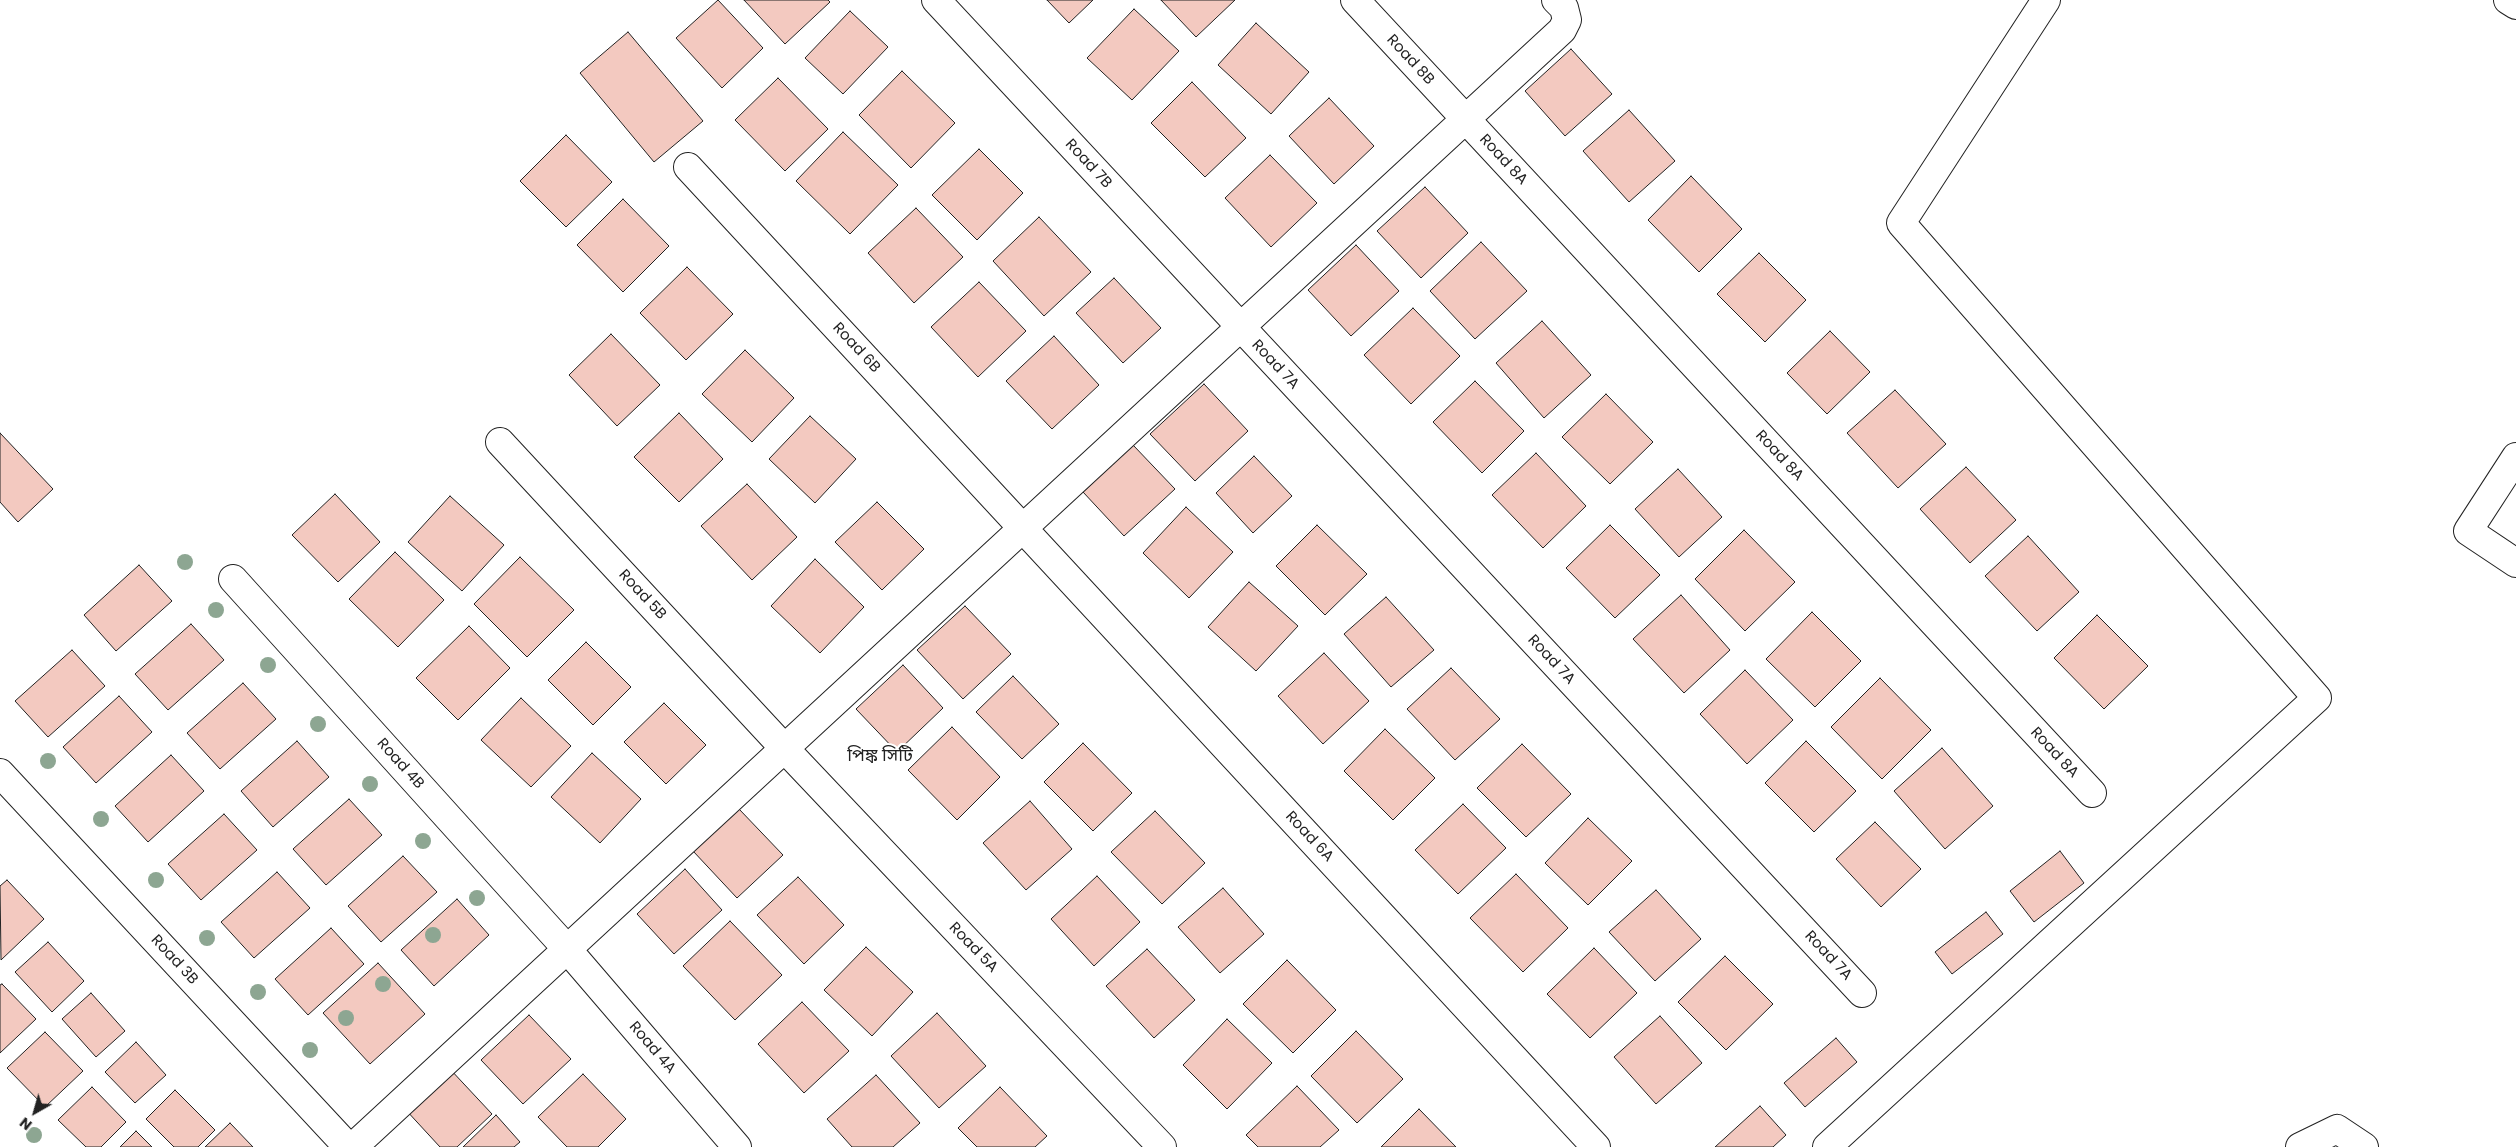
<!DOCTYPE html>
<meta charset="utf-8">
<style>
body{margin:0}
#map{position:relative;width:2516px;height:1147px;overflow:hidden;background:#fff;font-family:Poppins,sans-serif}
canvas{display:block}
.north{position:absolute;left:10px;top:1087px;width:50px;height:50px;-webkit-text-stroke:4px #fff;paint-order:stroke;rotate:218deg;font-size:14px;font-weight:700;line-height:20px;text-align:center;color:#222}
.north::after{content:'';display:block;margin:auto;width:18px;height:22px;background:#222;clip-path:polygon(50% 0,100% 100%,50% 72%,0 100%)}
</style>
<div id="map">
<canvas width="2516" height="1147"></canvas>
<div class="north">N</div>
</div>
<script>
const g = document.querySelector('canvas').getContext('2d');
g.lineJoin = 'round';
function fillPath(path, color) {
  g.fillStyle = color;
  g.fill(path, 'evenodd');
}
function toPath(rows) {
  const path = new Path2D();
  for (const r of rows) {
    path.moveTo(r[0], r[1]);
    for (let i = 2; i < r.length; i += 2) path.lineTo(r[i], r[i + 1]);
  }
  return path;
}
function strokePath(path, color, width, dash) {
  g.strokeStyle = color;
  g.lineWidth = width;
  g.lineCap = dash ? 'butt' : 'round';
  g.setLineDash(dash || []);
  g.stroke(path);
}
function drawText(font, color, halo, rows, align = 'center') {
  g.font = font + ' Poppins,"Noto Sans Bengali",sans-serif';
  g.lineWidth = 4;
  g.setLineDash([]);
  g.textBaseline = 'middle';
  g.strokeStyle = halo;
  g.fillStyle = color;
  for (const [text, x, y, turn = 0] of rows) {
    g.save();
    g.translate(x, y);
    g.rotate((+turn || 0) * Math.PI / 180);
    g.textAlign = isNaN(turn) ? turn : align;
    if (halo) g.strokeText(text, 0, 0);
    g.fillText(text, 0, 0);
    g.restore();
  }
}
const building = toPath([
 [718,0,763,48,722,88,676,38,718,0],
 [744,0,828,0,830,2,785,44,744,0],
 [1047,0,1093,0,1069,23,1047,0],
 [1161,0,1235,0,1196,37,1161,0],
 [1134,9,1179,51,1132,100,1087,58,1134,9],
 [850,11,888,47,843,94,805,58,850,11],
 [1256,23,1309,72,1271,114,1218,65,1256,23],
 [628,32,703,121,654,162,580,73,628,32],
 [1571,49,1612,94,1565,136,1525,91,1571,49],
 [902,71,955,123,911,168,859,115,902,71],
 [778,78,828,129,785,171,735,120,778,78],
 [1192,82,1246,138,1205,177,1151,123,1192,82],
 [1329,98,1374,146,1334,184,1289,136,1329,98],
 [1629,110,1675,161,1629,202,1583,151,1629,110],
 [843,132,898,185,850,234,796,181,843,132],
 [566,135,612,182,566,227,520,181,566,135],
 [979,149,1023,193,977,240,932,195,979,149],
 [1270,155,1317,203,1271,247,1225,198,1270,155],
 [1691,176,1742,229,1699,272,1648,220,1691,176],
 [1425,187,1468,233,1421,278,1377,231,1425,187],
 [623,199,669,246,623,292,577,245,623,199],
 [916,208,963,257,914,303,868,253,916,208],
 [1039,217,1091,272,1044,316,993,261,1039,217],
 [1481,242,1527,291,1475,339,1430,291,1481,242],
 [1356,245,1399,291,1351,336,1308,290,1356,245],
 [1759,253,1806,300,1765,342,1717,294,1759,253],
 [687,267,733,314,686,360,640,313,687,267],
 [1114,278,1161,328,1123,363,1076,313,1114,278],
 [979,282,1026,331,978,377,931,327,979,282],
 [1413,308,1460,356,1411,404,1364,355,1413,308],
 [1542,321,1591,375,1544,418,1496,363,1542,321],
 [1830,331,1870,372,1827,414,1787,373,1830,331],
 [611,334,660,385,617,426,569,375,611,334],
 [1054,336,1099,385,1052,429,1006,381,1054,336],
 [745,350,794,398,752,442,702,394,745,350],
 [1475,381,1524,431,1482,473,1433,422,1475,381],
 [1204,384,1248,431,1195,481,1150,434,1204,384],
 [1895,390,1946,444,1898,488,1847,433,1895,390],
 [1606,394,1653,442,1610,484,1562,437,1606,394],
 [679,413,723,459,679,502,634,457,679,413],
 [810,416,856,459,815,503,769,459,810,416],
 [0,433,53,489,18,522,0,502,0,433],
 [1133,445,1175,489,1124,536,1083,492,1133,445],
 [1536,453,1586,506,1543,548,1492,495,1536,453],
 [1254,456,1292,496,1253,533,1216,493,1254,456],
 [1966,467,2016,520,1970,563,1920,509,1966,467],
 [1678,469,1722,517,1679,557,1635,509,1678,469],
 [747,484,797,537,752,580,701,526,747,484],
 [335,494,380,542,338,582,292,535,335,494],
 [450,496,504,545,462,591,408,542,450,496],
 [877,502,924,549,882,590,835,542,877,502],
 [1186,507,1233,552,1189,598,1143,553,1186,507],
 [1317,525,1367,574,1325,615,1276,566,1317,525],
 [1610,525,1660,575,1615,618,1566,568,1610,525],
 [1744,530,1795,582,1745,631,1695,579,1744,530],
 [2028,536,2079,592,2037,631,1985,576,2028,536],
 [395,552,444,600,398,647,349,599,395,552],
 [520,557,574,610,527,657,474,604,520,557],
 [815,559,864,607,820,653,771,606,815,559],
 [139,565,172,601,116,651,84,615,139,565],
 [1249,582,1298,626,1256,671,1208,627,1249,582],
 [1681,595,1730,650,1684,693,1633,639,1681,595],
 [1386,597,1434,650,1391,687,1344,634,1386,597],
 [965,606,1011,654,963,699,917,650,965,606],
 [1812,612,1861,661,1815,707,1766,659,1812,612],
 [2097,615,2148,666,2104,709,2054,658,2097,615],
 [191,624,224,660,168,710,135,674,191,624],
 [469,626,510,668,458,720,416,678,469,626],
 [586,642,631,687,593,725,548,680,586,642],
 [72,650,105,686,48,737,15,701,72,650],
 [1324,653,1369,701,1323,744,1278,696,1324,653],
 [903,665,943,708,897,752,856,709,903,665],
 [1451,668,1500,719,1455,760,1407,709,1451,668],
 [1745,670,1793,720,1747,764,1700,714,1745,670],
 [1013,676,1059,724,1022,759,976,712,1013,676],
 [1880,678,1931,730,1882,779,1831,727,1880,678],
 [243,683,276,719,220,769,187,733,243,683],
 [119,696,152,732,96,783,63,747,119,696],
 [521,698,571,746,531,787,481,740,521,698],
 [664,703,706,745,666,784,624,742,664,703],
 [952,727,1000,777,957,820,908,770,952,727],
 [1385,729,1435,778,1393,820,1344,771,1385,729],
 [297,741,329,777,273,827,241,791,297,741],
 [1806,741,1856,791,1814,832,1765,783,1806,741],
 [1083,743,1132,793,1093,831,1044,782,1083,743],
 [1522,744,1571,794,1526,837,1477,788,1522,744],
 [1942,748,1993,806,1945,849,1894,791,1942,748],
 [592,753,641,799,600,843,551,797,592,753],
 [171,755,204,791,148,842,115,806,171,755],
 [349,799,382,835,326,885,293,849,349,799],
 [1030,801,1072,849,1026,890,983,843,1030,801],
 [1463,804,1506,848,1458,894,1415,850,1463,804],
 [739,809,783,855,737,898,693,851,739,809],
 [1155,811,1205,863,1162,904,1111,852,1155,811],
 [224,814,257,850,201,900,168,864,224,814],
 [1588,818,1632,861,1588,905,1545,863,1588,818],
 [1875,822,1921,869,1881,907,1836,859,1875,822],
 [2060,851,2084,883,2034,922,2010,891,2060,851],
 [403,856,437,892,381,942,348,906,403,856],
 [685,869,722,910,674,954,637,914,685,869],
 [277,872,310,908,254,958,221,922,277,872],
 [1516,874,1568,928,1523,972,1470,918,1516,874],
 [1097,876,1140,922,1094,966,1051,919,1097,876],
 [798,877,844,925,804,964,757,915,798,877],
 [7,880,44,919,1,960,0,886,7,880],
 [1223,888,1264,934,1220,973,1178,927,1223,888],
 [1656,890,1701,939,1655,981,1609,932,1656,890],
 [457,899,489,935,434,986,401,950,457,899],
 [1986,912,2003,934,1952,974,1935,952,1986,912],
 [730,921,782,975,735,1020,683,966,730,921],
 [331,928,364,964,308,1015,275,979,331,928],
 [48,942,84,981,52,1012,15,972,48,942],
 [866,947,913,992,872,1036,824,990,866,947],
 [1594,948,1637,993,1590,1038,1547,994,1594,948],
 [1147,949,1195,1000,1154,1038,1106,986,1147,949],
 [1725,956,1773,1004,1726,1050,1678,1002,1725,956],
 [1287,960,1336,1010,1293,1053,1243,1004,1287,960],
 [378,963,425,1014,370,1064,323,1013,378,963],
 [2,984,36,1019,0,1053,0,985,2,984],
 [91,993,125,1031,96,1057,62,1019,91,993],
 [802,1002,849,1051,804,1093,758,1044,802,1002],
 [937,1013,986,1066,939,1108,891,1056,937,1013],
 [529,1015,571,1059,523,1104,481,1060,529,1015],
 [1660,1016,1702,1063,1656,1104,1614,1057,1660,1016],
 [1227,1019,1272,1063,1227,1109,1183,1065,1227,1019],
 [1356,1031,1403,1079,1357,1123,1311,1076,1356,1031],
 [45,1032,83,1071,45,1107,7,1068,45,1032],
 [1836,1038,1857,1062,1805,1107,1784,1083,1836,1038],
 [136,1042,166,1075,135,1103,105,1072,136,1042],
 [449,1068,492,1114,457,1147,440,1147,405,1109,449,1068],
 [583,1074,626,1119,598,1147,567,1147,538,1117,583,1074],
 [876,1075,920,1123,893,1147,852,1147,827,1119,876,1075],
 [1297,1086,1339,1130,1320,1147,1258,1147,1246,1135,1297,1086],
 [92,1087,126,1122,101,1147,86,1147,58,1120,92,1087],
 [1000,1087,1047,1136,1035,1147,977,1147,958,1128,1000,1087],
 [175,1090,215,1130,198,1147,174,1147,146,1119,175,1090],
 [1760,1106,1786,1135,1773,1147,1715,1147,1760,1106],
 [1419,1109,1456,1147,1381,1147,1419,1109],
 [496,1115,520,1142,514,1147,463,1147,496,1115],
 [230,1123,253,1147,205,1147,230,1123],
 [136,1131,152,1147,120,1147,136,1131]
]);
fillPath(building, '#f3c9c0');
strokePath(building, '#222', 1);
const minor = toPath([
 [936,0,1862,993],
 [1355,0,2092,793],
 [2508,0,2516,5],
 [688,167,1596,1147],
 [500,442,785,749,1162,1147],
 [2516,457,2468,531,2516,563],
 [233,579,567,949,737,1147],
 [0,773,348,1147],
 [353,1147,1562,30,1567,20,1564,8,1556,0],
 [1827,1147,2317,698,1901,223,2046,0],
 [2300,1147,2337,1129,2364,1147]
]);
strokePath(minor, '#222', 30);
strokePath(minor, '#fff', 28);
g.fillStyle = '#8da692';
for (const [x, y] of [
 [185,562],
 [216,610],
 [268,665],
 [318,724],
 [48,761],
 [370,784],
 [101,819],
 [423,841],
 [156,880],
 [477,898],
 [433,935],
 [207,938],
 [383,984],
 [258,992],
 [346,1018],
 [310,1050],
 [34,1135]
]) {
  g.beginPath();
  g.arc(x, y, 8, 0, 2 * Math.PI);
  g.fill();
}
drawText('15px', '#222', '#fff', [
 ["Road 8B",1410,60,47],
 ["Road 8A",1503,160,47],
 ["Road 7B",1088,164,47],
 ["Road 6B",856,348,47],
 ["Road 7A",1275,365,47],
 ["Road 8A",1779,456,47],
 ["Road 5B",642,595,47],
 ["Road 7A",1551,660,47],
 ["Road 8A",2054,753,47],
 ["Road 4B",400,764,48],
 ["Road 6A",1309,837,47],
 ["Road 5A",973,948,46],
 ["Road 7A",1828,956,47],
 ["Road 3B",174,960,47],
 ["Road 4A",652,1048,49]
]);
drawText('18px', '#222', '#fff', [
 ["পিঙ্ক সিটি",880,756]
]);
</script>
